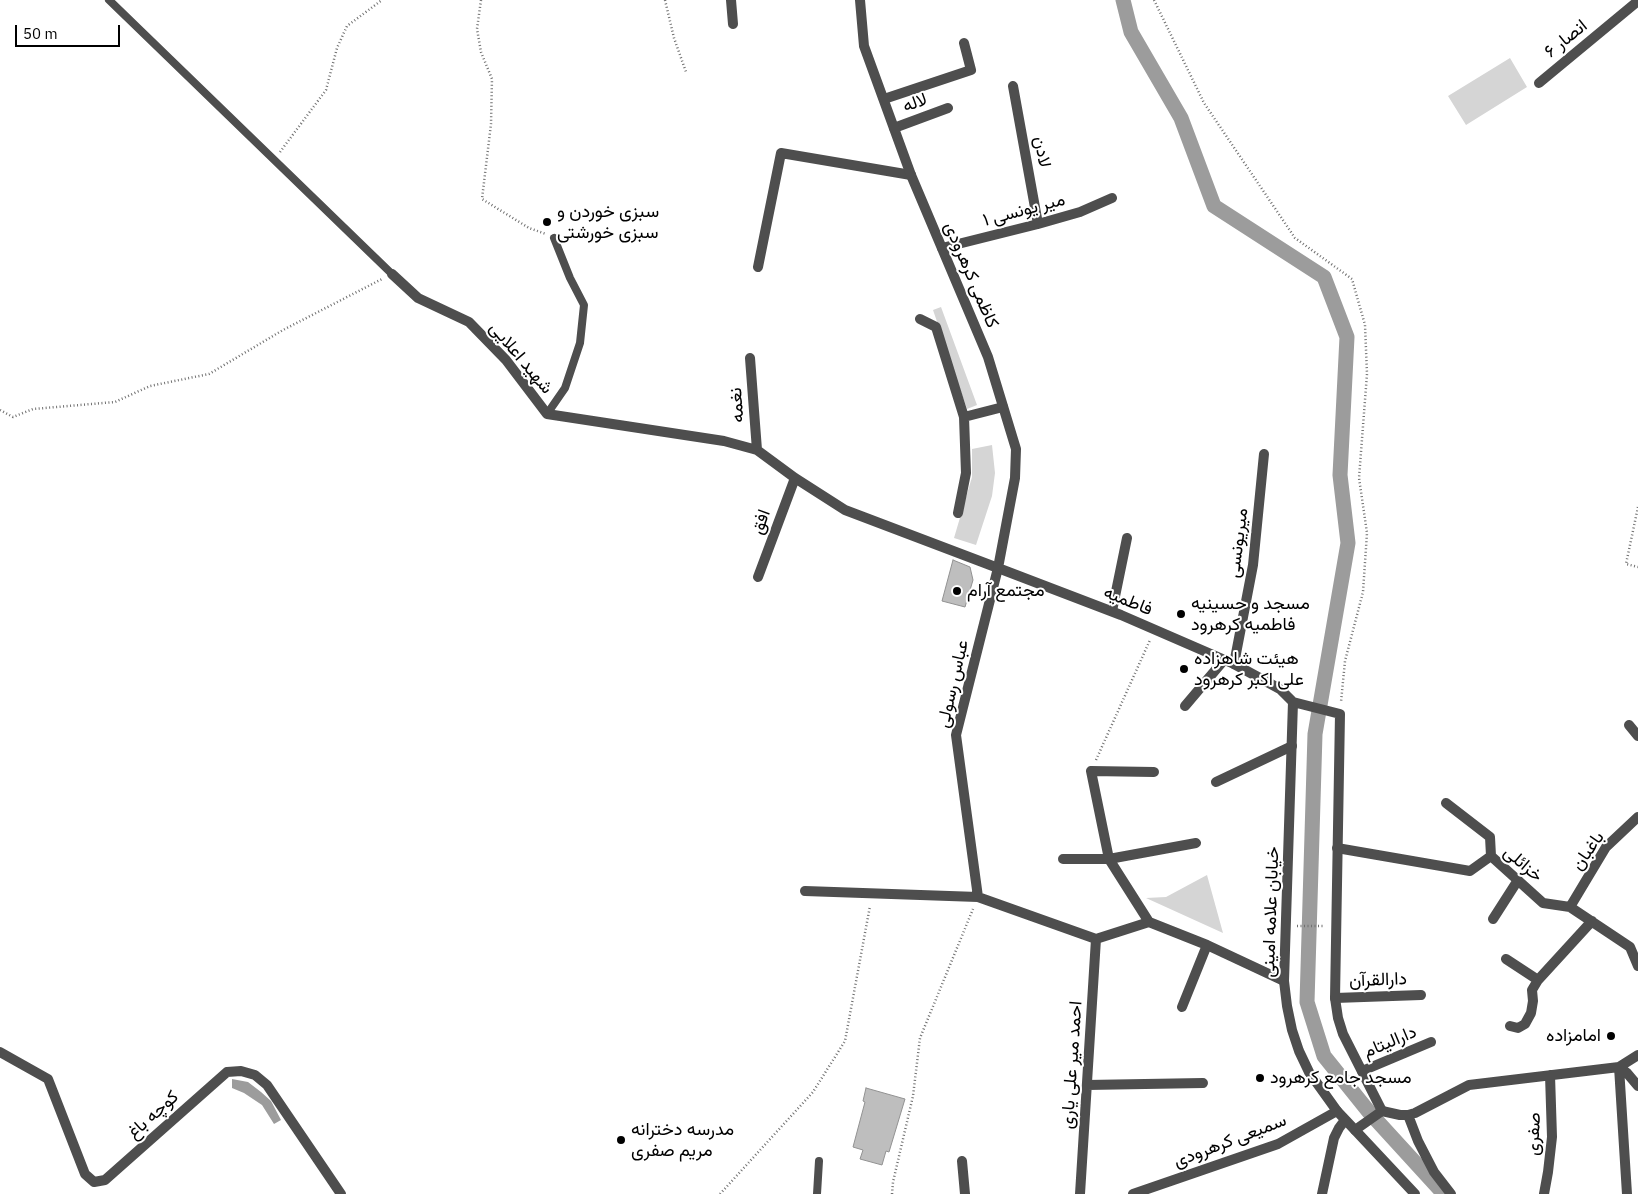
<!DOCTYPE html>
<meta charset="utf-8">
<style>
body{margin:0}
#map{position:relative;width:1638px;height:1194px;overflow:hidden;background:#fff;font-family:"IBM Plex Sans",sans-serif}
canvas{display:block}
.scale{position:absolute;left:15px;top:25px;width:105px;height:22px;box-sizing:border-box;border:2px solid #000;border-top:0;padding-left:6px;font-size:15px;line-height:18px;white-space:nowrap;color:#000;-webkit-text-stroke:4px #fff;paint-order:stroke}
</style>
<div id="map">
<canvas width="1638" height="1194"></canvas>
<div class="scale">50 m</div>
</div>
<script>
const g = document.querySelector('canvas').getContext('2d');
g.lineJoin = 'round';
function fillPath(path, color) {
  g.fillStyle = color;
  g.fill(path, 'evenodd');
}
function toPath(rows) {
  const path = new Path2D();
  for (const r of rows) {
    path.moveTo(r[0], r[1]);
    for (let i = 2; i < r.length; i += 2) path.lineTo(r[i], r[i + 1]);
  }
  return path;
}
function strokePath(path, color, width, dash) {
  g.strokeStyle = color;
  g.lineWidth = width;
  g.lineCap = dash ? 'butt' : 'round';
  g.setLineDash(dash || []);
  g.stroke(path);
}
function drawText(font, color, halo, rows, align = 'center') {
  g.font = font + ' "IBM Plex Sans",Vazirmatn,sans-serif';
  g.lineWidth = 4;
  g.setLineDash([]);
  g.textBaseline = 'middle';
  g.strokeStyle = halo;
  g.fillStyle = color;
  for (const [text, x, y, turn = 0] of rows) {
    g.save();
    g.translate(x, y);
    g.rotate((+turn || 0) * Math.PI / 180);
    g.textAlign = isNaN(turn) ? turn : align;
    if (halo) g.strokeText(text, 0, 0);
    g.fillText(text, 0, 0);
    g.restore();
  }
}
fillPath(toPath([
 [1510,58,1527,87,1466,125,1448,96],
 [941,307,977,405,967,409,933,310],
 [992,445,995,473,992,496,976,545,954,538,972,477,972,449],
 [1207,875,1223,933,1146,898,1166,897]
]), '#d5d5d5');
fillPath(toPath([
 [232,1079,248,1082,261,1092,271,1101,281,1120,274,1124,262,1105,244,1093,232,1088]
]), '#9c9c9c');
strokePath(toPath([
 [1123,0,1131,32,1181,118,1214,206,1324,277,1347,337,1340,475,1348,543,1315,734,1307,1002,1324,1056,1369,1112,1444,1194]
]), '#9c9c9c', 15);
const building = toPath([
 [953,560,970,567,973,580,965,607,942,601,953,560],
 [866,1088,905,1099,889,1152,886,1151,882,1165,860,1159,863,1150,853,1147,865,1102,863,1101,866,1088]
]);
fillPath(building, '#bebebe');
strokePath(building, '#929292', 1);
strokePath(toPath([
 [481,0,477,29,481,52,492,79,491,124,482,199,529,228,546,234],
 [665,0,674,38,686,72],
 [1154,0,1204,103,1295,238,1352,279,1365,325,1367,374,1359,478,1367,533,1363,592,1345,661,1341,702],
 [280,152,326,90,337,48,347,26,382,0],
 [0,410,13,417,33,409,115,402,150,386,209,374,283,330,382,279],
 [1638,507,1626,564,1638,567],
 [1096,760,1150,640],
 [1297,926,1324,926],
 [720,1194,813,1092,845,1041,870,906],
 [892,1194,893,1182,913,1096,920,1038,973,909]
]), '#707070', 2.5, [1, 2.5]);
strokePath(toPath([
 [109,0,392,274],
 [547,414,565,388,580,343,584,305,570,278,554,238],
 [817,1194,819,1161]
]), '#4e4e4e', 8);
strokePath(toPath([
 [731,0,733,24],
 [1539,83,1638,1],
 [1013,86,1038,224],
 [884,99,971,70,964,43],
 [894,128,948,108],
 [942,248,1038,224,1080,212,1112,198],
 [758,267,781,153,911,175],
 [392,274,418,298,469,322,506,360,547,414,724,441,757,450,795,478,845,510,998,568,956,735,978,897],
 [920,319,936,327,964,417,966,473,958,513],
 [750,358,757,450],
 [964,417,1003,407],
 [758,577,795,478],
 [1112,611,1127,538],
 [1234,664,1253,565,1264,454],
 [1185,706,1224,660],
 [1629,725,1638,736],
 [1216,782,1292,746],
 [1446,803,1490,837,1491,856],
 [1337,848,1470,871,1491,856,1543,903,1570,907,1630,947,1638,966],
 [1063,859,1109,859,1196,843],
 [805,891,978,897,1096,939,1149,922,1207,945,1284,981],
 [1570,907,1606,847,1638,817],
 [1493,919,1518,880],
 [1149,922,1109,859,1091,771,1154,772],
 [1506,959,1538,980],
 [1335,998,1421,995],
 [1182,1007,1207,945],
 [1510,1026,1518,1028,1525,1024,1531,1013,1533,1001,1532,990,1538,980,1592,921],
 [0,1052,48,1079,85,1174,94,1182,105,1180,227,1072,241,1071,255,1075,267,1085,341,1194],
 [1619,1067,1627,1194],
 [1619,1067,1627,1073,1638,1086],
 [1362,1071,1431,1042],
 [1087,1085,1203,1083],
 [1382,1111,1400,1115,1408,1115,1415,1113,1469,1085,1619,1067,1638,1055],
 [1408,1115,1418,1141,1434,1172,1451,1194],
 [1355,1130,1415,1194],
 [962,1161,965,1194],
 [1080,1194,1096,939],
 [1133,1194,1278,1144,1337,1111],
 [1544,1194,1548,1172,1552,1137,1550,1075]
]), '#4e4e4e', 10);
strokePath(toPath([
 [860,0,864,46,911,175,988,357,1016,449,1015,478,998,568,1121,615,1234,664,1280,689,1293,702,1340,714,1335,998,1338,1018,1343,1034,1382,1111,1355,1130,1337,1111,1309,1072,1299,1051,1292,1030,1287,1006,1284,981,1293,702],
 [1322,1194,1334,1138,1339,1128,1345,1120]
]), '#4e4e4e', 10);
for (const [x, y, r, color] of [
 [547,222,5,"#000"],
 [957,591,5,"#000"],
 [1181,614,5,"#000"],
 [1184,669,5,"#000"],
 [1611,1036,5,"#000"],
 [1260,1078,5,"#000"],
 [621,1140,5,"#000"]
]) {
  const dot = new Path2D();
  dot.arc(x, y, r, 0, 2 * Math.PI);
  g.fillStyle = color;
  g.fill(dot);
  strokePath(dot, '#fff', 2);
}
drawText('18px', '#000', '#fff', [
 ["انصار ۶",1566,39,-39],
 ["لاله",915,103,-20],
 ["لادن",1042,152,80],
 ["میر یونسی ۱",1024,210,-15],
 ["کاظمی کرهرودی",971,275,67],
 ["شهید اعلایی",521,358,50],
 ["نغمه",737,405,-94],
 ["افق",761,522,-70],
 ["میریونسی",1238,543,-83],
 ["فاطمیه",1128,601,22],
 ["عباس رسولی",953,684,-77],
 ["باغبان",1588,851,-55],
 ["خزائلی",1523,864,40],
 ["خیابان علامه امینی",1271,912,-88],
 ["دارالقرآن",1378,980,-2],
 ["دارالیتام",1390,1042,-23],
 ["احمد میر علی یاری",1072,1065,-86],
 ["کوچه باغ",153,1115,-42],
 ["صفری",1534,1134,-88],
 ["سمیعی کرهرودی",1230,1141,-21]
]);
drawText('18px', '#000', '#fff', [
 ["سبزی خوردن و",557,212],
 ["سبزی خورشتی",557,233],
 ["مجتمع آرام",967,591],
 ["مسجد و حسینیه",1191,604],
 ["فاطمیه کرهرود",1191,625],
 ["هیئت شاهزاده",1194,659],
 ["علی اکبر کرهرود",1194,680],
 ["امامزاده",1601,1036,"right"],
 ["مسجد جامع کرهرود",1270,1078],
 ["مدرسه دخترانه",631,1130],
 ["مریم صفری",631,1151]
], 'left');
</script>
